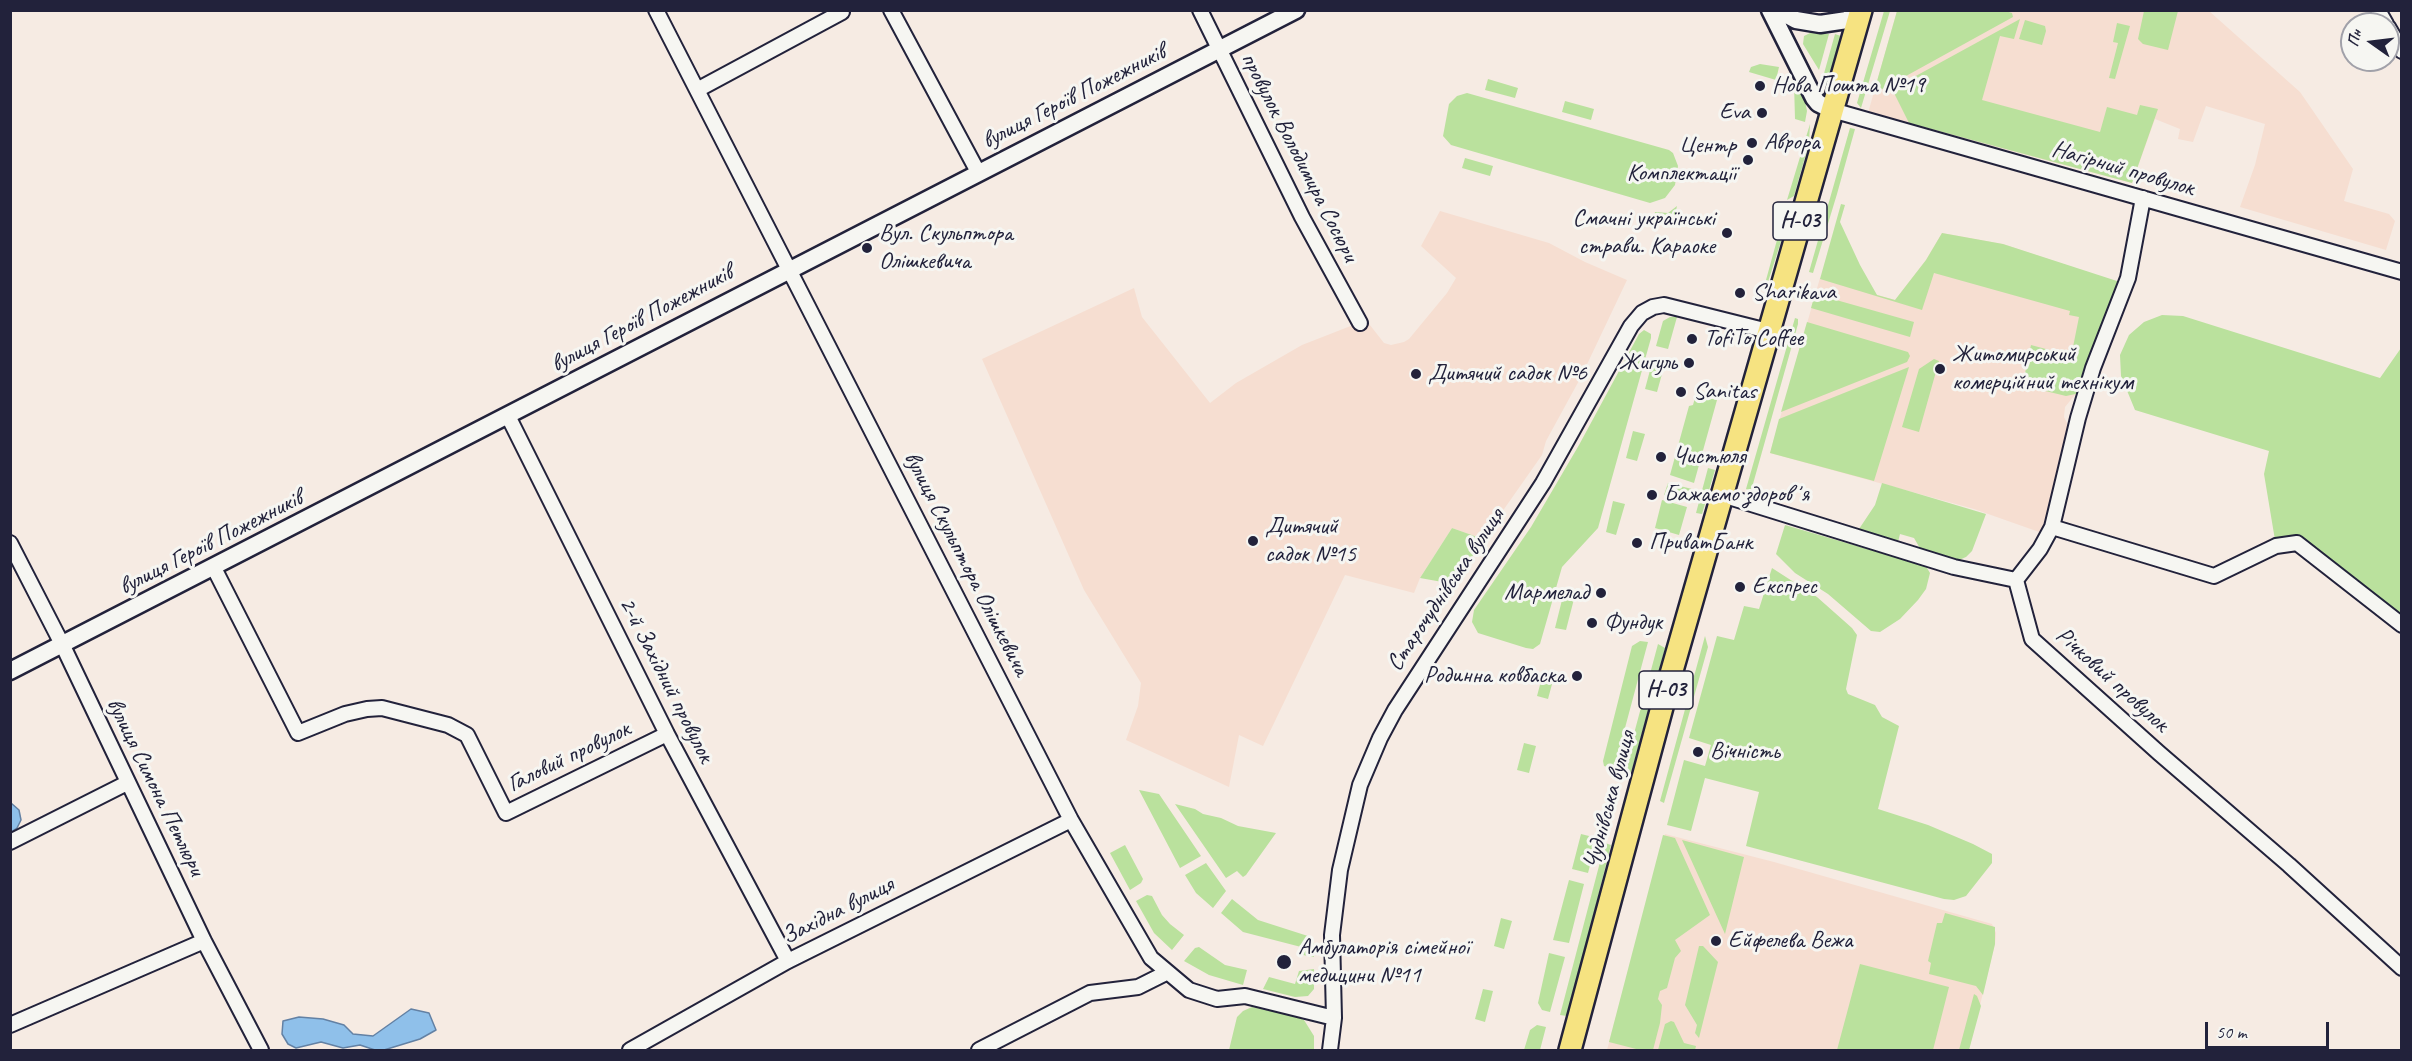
<!DOCTYPE html>
<meta charset="utf-8">
<style>
body{margin:0}
#map{position:relative;width:2412px;height:1061px;overflow:hidden;background:#f6ebe3;font-family:Caveat,sans-serif}
canvas{display:block}
.frame{position:absolute;inset:0;border:12px solid #22223b;pointer-events:none}
.north{position:absolute;left:2340px;top:12px;width:60px;height:60px;box-sizing:border-box;background:#f6f6f2;border:2px solid #a1a1a9;border-radius:50%;rotate:284deg;font-size:16px;font-weight:700;line-height:24px;text-align:center;color:#22223b}
.north::after{content:'';display:block;margin:auto;width:21px;height:27px;background:#22223b;clip-path:polygon(50% 0,100% 100%,50% 72%,0 100%)}
.scale{position:absolute;left:2205px;top:1022px;width:124px;height:27px;box-sizing:border-box;border:3px solid #22223b;border-top:0;padding-left:8px;font-size:18px;line-height:21px;white-space:nowrap;color:#22223b;-webkit-text-stroke:4px #f6f6f2;paint-order:stroke}
</style>
<div id="map">
<canvas width="2412" height="1061"></canvas>
<div class="frame"></div>
<div class="north">Пн</div>
<div class="scale">50 m</div>
</div>
<script>
const g = document.querySelector('canvas').getContext('2d');
g.lineJoin = 'round';
function fillPath(path, color) {
  g.fillStyle = color;
  g.fill(path, 'evenodd');
}
function toPath(rows) {
  const path = new Path2D();
  for (const r of rows) {
    path.moveTo(r[0], r[1]);
    for (let i = 2; i < r.length; i += 2) path.lineTo(r[i], r[i + 1]);
  }
  return path;
}
function strokePath(path, color, width, dash) {
  g.strokeStyle = color;
  g.lineWidth = width;
  g.lineCap = dash ? 'butt' : 'round';
  g.setLineDash(dash || []);
  g.stroke(path);
}
function drawText(font, color, halo, rows, align = 'center') {
  g.font = font + ' Caveat,sans-serif';
  g.lineWidth = 6;
  g.setLineDash([]);
  g.textBaseline = 'middle';
  g.strokeStyle = halo;
  g.fillStyle = color;
  for (const [text, x, y, turn = 0] of rows) {
    g.save();
    g.translate(x, y);
    g.rotate((+turn || 0) * Math.PI / 180);
    g.textAlign = isNaN(turn) ? turn : align;
    if (halo) g.strokeText(text, 0, 0);
    g.fillText(text, 0, 0);
    g.restore();
  }
}
fillPath(toPath([
 [1897,11,2209,11,2300,92,2353,169,2344,201,2389,214,2395,221,2386,250,2240,207,2255,165,2265,124,2206,106,2193,142,2178,139,2180,129,2155,119,2132,183,1868,113],
 [1440,211,1549,243,1585,262,1627,280,1581,377,1546,441,1542,455,1483,539,1452,528,1420,578,1414,593,1345,575,1263,746,1239,735,1229,787,1126,740,1138,706,1141,683,1084,590,982,359,1134,288,1142,317,1210,403,1236,383,1302,345,1366,320,1384,343,1391,345,1404,342,1409,339,1447,293,1456,278,1421,246],
 [1942,233,2003,244,2111,280,2078,391,2065,407,2064,417,2068,425,2067,432,2042,533,1974,509,1770,453,1820,278,1895,300,1926,260],
 [1665,834,1774,862,1992,924,1996,933,1995,944,1969,1050,1607,1050]
]), '#f6ded1');
fillPath(toPath([
 [2002,10,2012,13,2013,17,1877,92,1875,88,1897,11],
 [1884,11,1890,11,1861,108,1857,103],
 [2144,11,2178,11,2168,50,2143,44,2138,39],
 [2020,19,2014,39,2000,36,1982,100,2100,132,2107,107,2137,115,2140,105,2158,109,2132,183,1909,123,1892,89],
 [2025,20,2045,26,2046,31,2042,45,2019,39],
 [2117,23,2130,26,2115,79,2109,78,2118,43,2113,42],
 [1810,33,1829,34,1819,70,1803,44,1804,36],
 [1835,34,1841,36,1827,83,1823,77],
 [1760,64,1779,67,1776,80,1749,72,1751,67],
 [1488,79,1518,88,1515,98,1485,90],
 [1794,83,1805,101,1807,111,1805,122,1795,119],
 [1467,93,1669,150,1673,153,1678,166,1675,185,1665,198,1650,203,1451,145,1443,136,1449,104,1457,96],
 [1565,101,1594,109,1591,120,1562,112],
 [1810,124,1809,143,1794,196,1787,200],
 [1850,128,1855,129,1837,194,1813,273,1809,272],
 [1465,158,1493,166,1490,176,1462,168],
 [1841,204,1845,205,1840,222,1860,265,1877,295,1895,300,1926,260,1942,233,2003,244,2120,282,2080,393,2066,396,2033,388,2029,386,2024,378,2031,345,2068,355,2072,352,2079,317,2069,315,2070,311,1934,273,1922,310,1820,279],
 [1677,206,1672,227,1653,221,1655,212,1668,213],
 [1780,229,1784,232,1767,285,1766,280],
 [1815,294,1914,322,1910,337,1811,308],
 [2162,315,2183,316,2380,378,2401,348,2401,625,2297,543,2276,546,2264,474,2269,451,2135,410,2121,376,2120,355,2129,335,2144,322],
 [1670,317,1677,317,1668,349,1656,346,1663,321],
 [1795,318,1798,319,1798,324,1751,491,1746,489],
 [1807,322,1908,352,1910,356,1907,362,1781,412],
 [1644,330,1651,334,1651,338,1598,528,1562,567,1540,644,1533,649,1526,648,1478,633,1472,622,1474,610,1531,527,1579,445,1639,334],
 [1653,359,1665,363,1657,392,1645,389],
 [1934,359,1939,361,1919,432,1902,427,1919,369],
 [1909,367,1874,481,1770,453,1779,419],
 [1696,394,1717,400,1694,483,1670,475,1689,406,1693,405],
 [1633,431,1645,434,1637,461,1626,458],
 [1708,468,1715,470,1702,514,1696,513],
 [1668,483,1692,489,1688,502,1664,495],
 [1882,483,1986,514,1972,551,1966,557,1959,560,1951,559,1921,550,1914,538,1900,534,1898,542,1863,534,1859,529,1875,505],
 [1662,500,1687,507,1679,535,1655,528],
 [1613,501,1625,504,1616,535,1606,532],
 [1785,525,1922,565,1927,568,1930,573,1926,589,1918,600,1900,619,1880,632,1871,631,1828,594,1795,573,1776,554],
 [1452,528,1483,539,1464,570,1448,583,1420,578],
 [1772,568,1817,597,1852,628,1857,635,1846,689,1848,694,1875,705,1882,717,1899,726,1878,809,1928,825,1973,844,1992,854,1992,863,1966,896,1954,900,1944,899,1746,846,1759,792,1705,778,1691,831,1667,825,1684,760,1705,766,1711,745,1689,738,1717,636,1734,640,1744,606,1759,609],
 [1563,596,1574,599,1566,630,1555,628],
 [1705,636,1708,647,1664,803,1660,801],
 [1640,641,1648,642,1614,769,1604,766,1603,761,1632,646],
 [1658,644,1665,648,1631,773,1624,771],
 [1544,670,1555,673,1548,699,1537,696],
 [1524,743,1536,746,1529,773,1517,770],
 [1139,790,1159,794,1201,856,1180,868],
 [1175,804,1195,809,1203,814,1221,818,1238,826,1276,833,1246,875,1243,877,1237,871,1226,878],
 [1581,834,1597,838,1588,873,1572,869],
 [1663,835,1675,838,1710,915,1675,940,1681,951,1675,958,1667,988,1660,991,1658,999,1662,1005,1660,1023,1653,1050,1640,1050,1609,1042],
 [1682,840,1744,857,1725,934],
 [1605,843,1611,845,1591,924,1567,1016,1560,1015],
 [1125,845,1143,879,1141,883,1130,890,1110,853],
 [1206,863,1226,891,1213,908,1196,893,1185,875],
 [1569,880,1584,884,1569,943,1553,940],
 [1147,895,1152,896,1162,915,1170,924,1184,935,1172,950,1154,933,1136,901],
 [1232,899,1258,920,1311,937,1314,945,1314,957,1303,955,1305,948,1243,932,1221,913],
 [1945,913,1995,927,1995,944,1983,995,1976,986,1929,974,1931,963,1928,961,1937,923,1942,923],
 [1501,918,1512,921,1504,949,1494,946],
 [1699,946,1703,946,1718,962,1699,1038,1695,1033,1697,1025,1685,1005],
 [1199,947,1225,965,1247,970,1243,985,1209,975,1184,961,1195,948],
 [1549,953,1565,957,1550,1012,1542,1010,1538,1003],
 [1860,964,1949,987,1933,1050,1837,1050],
 [1314,969,1314,989,1308,996,1295,997,1263,989,1269,977,1295,984,1299,971],
 [1483,989,1493,991,1485,1022,1475,1019],
 [1974,994,1977,996,1981,1006,1969,1050,1959,1050],
 [1252,1007,1295,1016,1304,1020,1314,1036,1314,1050,1229,1050,1237,1017,1243,1011],
 [1671,1021,1674,1022,1684,1043,1696,1046,1695,1050,1658,1050,1665,1024],
 [1537,1025,1546,1027,1540,1050,1524,1050,1530,1030]
]), '#bae19d');
const water = toPath([
 [11,803,19,810,21,820,17,828,11,832,11,803],
 [411,1009,429,1013,436,1030,420,1039,384,1050,375,1050,360,1045,343,1048,321,1042,296,1048,288,1044,282,1034,283,1021,299,1017,323,1019,344,1025,353,1034,373,1036,411,1009]
]);
fillPath(water, '#8fc0ea');
strokePath(water, '#6381a4', 1.5);
const minor = toPath([
 [656,10,1071,820,1151,958,1189,990,1217,999,1245,996,1334,1018],
 [891,10,978,172],
 [1200,10,1302,217,1360,323],
 [2378,10,2386,24],
 [2388,27,2402,51],
 [697,90,842,12],
 [1832,110,2402,272],
 [508,416,667,734,788,961],
 [1732,498,1954,567,2016,580],
 [2052,527,2214,576,2276,546,2297,543,2402,625],
 [10,543,63,646,204,941,261,1050],
 [214,568,298,733,345,714,367,709,382,708,448,725,467,735,506,813,667,734],
 [2016,580,2032,639,2159,753,2289,865,2402,968],
 [2016,580,2040,549,2052,527,2078,418,2093,368,2128,278,2143,198],
 [10,842,127,783],
 [10,1025,204,941],
 [630,1050,788,961,1071,820],
 [979,1050,1090,993,1138,987,1166,973],
 [1330,1050,1334,1018,1332,935,1340,870,1360,785,1380,738,1395,710,1543,483,1631,326,1642,313,1653,307,1664,305,1768,331]
]);
const tertiary = toPath([
 [1770,10,1814,98,1818,103,1832,110],
 [1778,10,1796,20,1820,24,1847,20,1859,10],
 [10,671,1296,10]
]);
const primary = toPath([
 [1570,1050,1669,681,1861,10]
]);
strokePath(minor, '#22223b', 18);
strokePath(tertiary, '#22223b', 21);
strokePath(primary, '#22223b', 26);
strokePath(minor, '#f6f6f2', 14);
strokePath(tertiary, '#f6f6f2', 16);
strokePath(primary, '#f6e381', 21);
for (const [x, y, r, color] of [
 [1760,86,6,"#22223b"],
 [1762,113,6,"#22223b"],
 [1752,143,6,"#22223b"],
 [1748,160,6,"#22223b"],
 [1727,233,6,"#22223b"],
 [867,248,6,"#22223b"],
 [1740,293,6,"#22223b"],
 [1692,339,6,"#22223b"],
 [1689,363,6,"#22223b"],
 [1940,369,6,"#22223b"],
 [1416,374,6,"#22223b"],
 [1681,392,6,"#22223b"],
 [1661,457,6,"#22223b"],
 [1652,495,6,"#22223b"],
 [1253,541,6,"#22223b"],
 [1637,543,6,"#22223b"],
 [1740,587,6,"#22223b"],
 [1601,593,6,"#22223b"],
 [1592,623,6,"#22223b"],
 [1577,676,6,"#22223b"],
 [1698,752,6,"#22223b"],
 [1716,941,6,"#22223b"],
 [1284,962,8,"#22223b"]
]) {
  const dot = new Path2D();
  dot.arc(x, y, r, 0, 2 * Math.PI);
  g.fillStyle = color;
  g.fill(dot);
  strokePath(dot, '#f6f6f2', 2);
}
for (const [x, y, w] of [
 [1800,221,54],
 [1666,690,54]
]) {
  const box = new Path2D();
  box.roundRect(x - w / 2, y - 19, w, 38, 4.5);
  g.fillStyle = '#f6f6f2';
  g.fill(box);
  strokePath(box, '#22223b', 1.5);
}
drawText('bold 22px', '#22223b', null, [
 ["Н-03",1800,221],
 ["Н-03",1666,690]
]);
drawText('24px', '#22223b', '#f6f6f2', [
 ["Нова Пошта №19",1772,86],
 ["Eva",1750,113,"right"],
 ["Аврора",1764,143],
 ["Центр",1736,146,"right"],
 ["Комплектації",1736,174,"right"],
 ["Смачні українські",1715,219,"right"],
 ["страви. Караоке",1715,247,"right"],
 ["Вул. Скульптора",879,234],
 ["Олішкевича",879,262],
 ["Sharikava",1752,293],
 ["TofiTo Coffee",1704,339],
 ["Житомирський",1952,355],
 ["комерційний технікум",1952,383],
 ["Жигуль",1677,363,"right"],
 ["Дитячий садок №6",1428,374],
 ["Sanitas",1693,392],
 ["Чистюля",1673,457],
 ["Бажаємо здоровʼя",1664,495],
 ["Дитячий",1265,527],
 ["садок №15",1265,555],
 ["ПриватБанк",1649,543],
 ["Експрес",1752,587],
 ["Мармелад",1589,593,"right"],
 ["Фундук",1604,623],
 ["Родинна ковбаска",1565,676,"right"],
 ["Вічність",1710,752],
 ["Ейфелева Вежа",1728,941],
 ["Амбулаторія сімейної",1298,948],
 ["медицини №11",1298,976]
], 'left');
drawText('24px', '#22223b', '#f6f6f2', [
 ["вулиця Героїв Пожежників",1074,97,-27],
 ["провулок Володимира Сосюри",1299,157,63],
 ["Нагірний провулок",2123,169,16],
 ["вулиця Героїв Пожежників",642,319,-28],
 ["вулиця Героїв Пожежників",211,543,-27],
 ["вулиця Скульптора Олішкевича",966,564,63],
 ["Старочуднівська вулиця",1446,590,-56],
 ["2-й Західний провулок",666,680,63],
 ["Річковий провулок",2112,680,42],
 ["Галовий провулок",569,757,-26],
 ["вулиця Симона Петлюри",155,787,64],
 ["Чуднівська вулиця",1610,800,-75],
 ["Західна вулиця",838,911,-27]
]);
</script>
